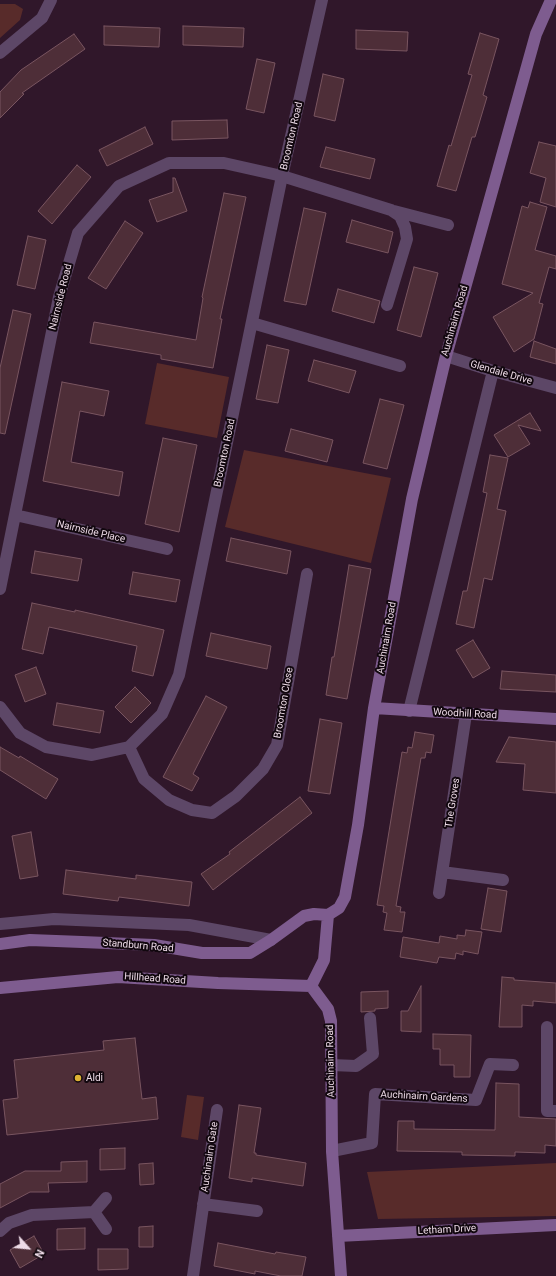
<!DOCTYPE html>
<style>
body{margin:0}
#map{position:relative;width:556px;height:1276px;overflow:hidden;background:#30172a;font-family:Roboto,sans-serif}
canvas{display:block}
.north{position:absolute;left:8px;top:1228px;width:40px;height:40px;-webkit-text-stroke:3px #11070e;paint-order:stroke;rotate:117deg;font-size:11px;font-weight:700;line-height:16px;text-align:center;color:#eddbe7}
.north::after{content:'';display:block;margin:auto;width:14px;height:18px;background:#eddbe7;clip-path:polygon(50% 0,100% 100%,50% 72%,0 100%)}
</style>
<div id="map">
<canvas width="556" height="1276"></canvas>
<div class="north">N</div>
</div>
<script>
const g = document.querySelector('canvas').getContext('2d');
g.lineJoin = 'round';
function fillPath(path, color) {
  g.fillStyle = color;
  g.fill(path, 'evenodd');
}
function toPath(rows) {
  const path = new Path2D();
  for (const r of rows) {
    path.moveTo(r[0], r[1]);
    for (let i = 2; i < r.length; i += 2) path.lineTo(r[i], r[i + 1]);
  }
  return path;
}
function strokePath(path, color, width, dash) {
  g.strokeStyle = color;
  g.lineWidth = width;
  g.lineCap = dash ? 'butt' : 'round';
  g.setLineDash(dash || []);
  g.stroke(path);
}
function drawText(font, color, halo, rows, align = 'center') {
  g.font = font + ' Roboto,sans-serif';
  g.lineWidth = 4;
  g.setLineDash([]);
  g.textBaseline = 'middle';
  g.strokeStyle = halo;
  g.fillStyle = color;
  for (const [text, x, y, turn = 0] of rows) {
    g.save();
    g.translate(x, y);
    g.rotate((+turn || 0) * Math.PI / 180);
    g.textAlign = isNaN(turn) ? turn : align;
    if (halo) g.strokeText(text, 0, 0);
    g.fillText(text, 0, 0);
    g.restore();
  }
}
fillPath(toPath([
 [0,4,15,4,23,9,20,20,0,38],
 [157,363,229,377,217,438,145,424],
 [244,450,391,478,371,563,225,527],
 [187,1095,204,1097,198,1140,181,1137],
 [556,1163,556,1216,378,1219,367,1172]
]), '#582b2a');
const building = toPath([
 [104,26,160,28,159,47,104,45,104,26],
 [183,26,244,28,243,47,183,45,183,26],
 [356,30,408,32,407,51,356,49,356,30],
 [480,33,499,39,483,95,487,97,475,137,472,137,456,191,437,186,449,145,451,146,472,75,468,74,480,33],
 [74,34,85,49,22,93,24,94,0,118,0,92,21,70,74,34],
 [257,59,275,63,264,113,246,109,257,59],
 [323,74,344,79,335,121,314,116,323,74],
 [227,120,228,138,172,140,172,121,227,120],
 [145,127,153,144,107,166,99,150,145,127],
 [539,142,556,146,556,207,540,202,546,178,530,173,539,142],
 [326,147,375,159,370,179,320,167,326,147],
 [77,165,91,177,52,224,38,211,77,165],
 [173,178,175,178,187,211,157,222,149,200,173,192,173,178],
 [224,193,246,197,220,319,222,319,213,368,161,359,161,355,90,343,94,322,196,340,203,298,202,297,224,193],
 [530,202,547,207,535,250,556,256,556,269,549,267,539,303,543,304,534,339,514,352,493,317,533,293,502,284,522,206,528,208,530,202],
 [304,208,326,213,306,305,284,301,304,208],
 [352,220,393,232,388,253,346,242,352,220],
 [125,221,143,233,106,289,88,278,125,221],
 [28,236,46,240,35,289,17,285,28,236],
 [414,267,438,273,421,337,397,330,414,267],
 [338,289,380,301,374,323,332,311,338,289],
 [13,310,31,314,5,434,0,433,0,368,13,310],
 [534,341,556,349,556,364,530,357,534,341],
 [267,345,289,350,278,403,256,399,267,345],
 [314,360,356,371,349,393,308,381,314,360],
 [62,382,109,391,104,416,80,411,71,462,123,472,119,496,43,481,62,382],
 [380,399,404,405,387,469,363,463,380,399],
 [530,413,541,431,518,425,530,444,508,457,494,435,530,413],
 [291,429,333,440,327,462,285,451,291,429],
 [163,438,197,445,179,532,145,524,163,438],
 [490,455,508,458,497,509,506,511,492,580,484,578,474,628,456,624,463,591,467,591,487,493,483,492,490,455],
 [231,538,291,551,287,574,226,561,231,538],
 [35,551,82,559,78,581,31,573,35,551],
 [349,565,371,569,347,699,326,695,332,657,334,657,349,565],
 [133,572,180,580,176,602,129,594,133,572],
 [32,603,75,612,75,610,164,630,153,676,132,671,137,646,49,627,43,654,22,649,32,603],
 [211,633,271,646,267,669,206,656,211,633],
 [473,640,490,668,473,678,456,650,473,640],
 [36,667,46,694,25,702,15,675,36,667],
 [502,671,556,675,556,692,500,689,502,671],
 [135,687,151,703,131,723,115,707,135,687],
 [206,696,227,707,193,774,199,778,192,791,163,777,206,696],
 [57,703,104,711,100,733,53,725,57,703],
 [320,719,342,723,330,794,308,791,320,719],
 [415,732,434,735,431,753,426,752,425,758,421,758,403,865,396,906,401,907,400,912,405,912,402,932,384,930,387,913,383,912,384,906,377,905,402,752,407,753,408,747,412,748,415,732],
 [509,737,556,742,556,793,523,790,525,764,496,762,509,737],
 [0,747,19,758,20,756,58,779,46,799,0,770,0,747],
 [300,797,312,813,213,890,201,874,230,854,229,852,300,797],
 [31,832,38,876,20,879,12,836,31,832],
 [66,870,136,879,136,875,192,882,189,906,119,897,118,901,63,894,66,870],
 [488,888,507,891,501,932,481,929,488,888],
 [466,930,482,932,478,954,463,951,463,955,456,953,455,959,439,957,437,963,400,957,403,937,439,943,440,936,457,939,457,935,465,936,466,930],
 [502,977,514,978,514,980,556,983,556,1003,533,1001,533,1006,522,1005,522,1027,499,1027,502,977],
 [421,986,421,1032,401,1031,401,1011,408,1011,421,986],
 [388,991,388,1008,375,1009,375,1011,361,1012,361,992,388,991],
 [433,1034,471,1035,470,1077,454,1077,454,1065,440,1065,440,1049,433,1049,433,1034],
 [135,1038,142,1099,156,1097,158,1119,7,1135,3,1100,18,1098,14,1060,104,1050,103,1041,135,1038],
 [496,1083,519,1084,519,1117,556,1119,556,1146,545,1145,545,1153,515,1152,515,1156,462,1155,462,1152,397,1151,398,1121,414,1121,414,1129,495,1130,496,1083],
 [239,1105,261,1108,254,1153,256,1153,256,1155,306,1163,303,1186,252,1178,252,1182,229,1178,239,1105],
 [125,1148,125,1169,100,1170,100,1149,125,1148],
 [87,1161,87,1182,48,1183,49,1192,30,1192,0,1208,0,1184,25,1171,61,1171,61,1162,87,1161],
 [153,1163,154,1184,140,1185,139,1164,153,1163],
 [153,1226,153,1247,139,1247,139,1227,153,1226],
 [85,1228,85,1249,57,1250,57,1229,85,1228],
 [34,1236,44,1254,20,1268,10,1250,34,1236],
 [218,1243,275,1254,276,1252,306,1257,302,1276,281,1276,255,1271,255,1274,214,1266,218,1243],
 [98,1249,128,1249,128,1269,98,1270,98,1249]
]);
fillPath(building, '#4e2e38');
strokePath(building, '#795560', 1);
strokePath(toPath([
 [0,53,42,18,51,0],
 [394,211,448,225],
 [252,323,400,366],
 [446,356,493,371,556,388],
 [15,515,167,549],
 [0,589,59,297,78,233,119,186,169,163,224,163,282,176,391,210,400,216,405,227,407,239,387,305],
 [0,707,20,733,46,747,92,755,129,747,162,714,179,675,282,176,322,0],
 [409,711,493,371],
 [129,747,144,779,169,800,192,810,212,813,236,796,263,769,277,745,307,574],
 [442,872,503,880],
 [439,893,466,714],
 [0,924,54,919,189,925,271,940],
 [547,1027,547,1111,556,1111],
 [332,1065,356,1066,373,1054,370,1018],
 [332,1151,372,1143,375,1094,476,1100,490,1064,513,1065],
 [203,1204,257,1211],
 [106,1229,94,1212,106,1198],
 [0,1231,9,1223,32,1215,94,1212],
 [193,1276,217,1110]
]), '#5d4767', 12);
strokePath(toPath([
 [374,708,556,719],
 [328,915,339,908,345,897,358,825,374,708,412,499,446,356,536,34,551,0],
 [0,944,30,940,82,942,154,945,202,953,250,953,271,940,304,916,314,914,328,915],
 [311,986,328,1009,331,1021,332,1151,341,1276],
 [311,986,324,960,328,915],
 [0,988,118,977,218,983,311,986],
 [338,1236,556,1225]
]), '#7e5c8f', 12);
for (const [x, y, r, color] of [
 [78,1078,4,"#ddb233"]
]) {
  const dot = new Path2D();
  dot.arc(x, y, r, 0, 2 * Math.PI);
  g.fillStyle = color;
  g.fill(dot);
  strokePath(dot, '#11070e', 1.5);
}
drawText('10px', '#eddbe7', '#11070e', [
 ["Broomton Road",292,136,-77],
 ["Nairnside Road",61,297,-76],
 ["Auchinairn Road",455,321,-74],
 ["Glendale Drive",501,373,16],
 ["Broomton Road",225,453,-78],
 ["Nairnside Place",91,532,13],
 ["Auchinairn Road",387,638,-80],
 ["Broomton Close",284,703,-80],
 ["Woodhill Road",465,714,3],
 ["The Groves",453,803,-81],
 ["Standburn Road",138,946,5],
 ["Hillhead Road",155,979,4],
 ["Auchinairn Road",331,1061,-91],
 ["Auchinairn Gardens",424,1097,3],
 ["Auchinairn Gate",210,1157,-82],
 ["Letham Drive",447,1230,-3]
]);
drawText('10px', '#eddbe7', '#11070e', [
 ["Aldi",86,1078]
], 'left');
</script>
